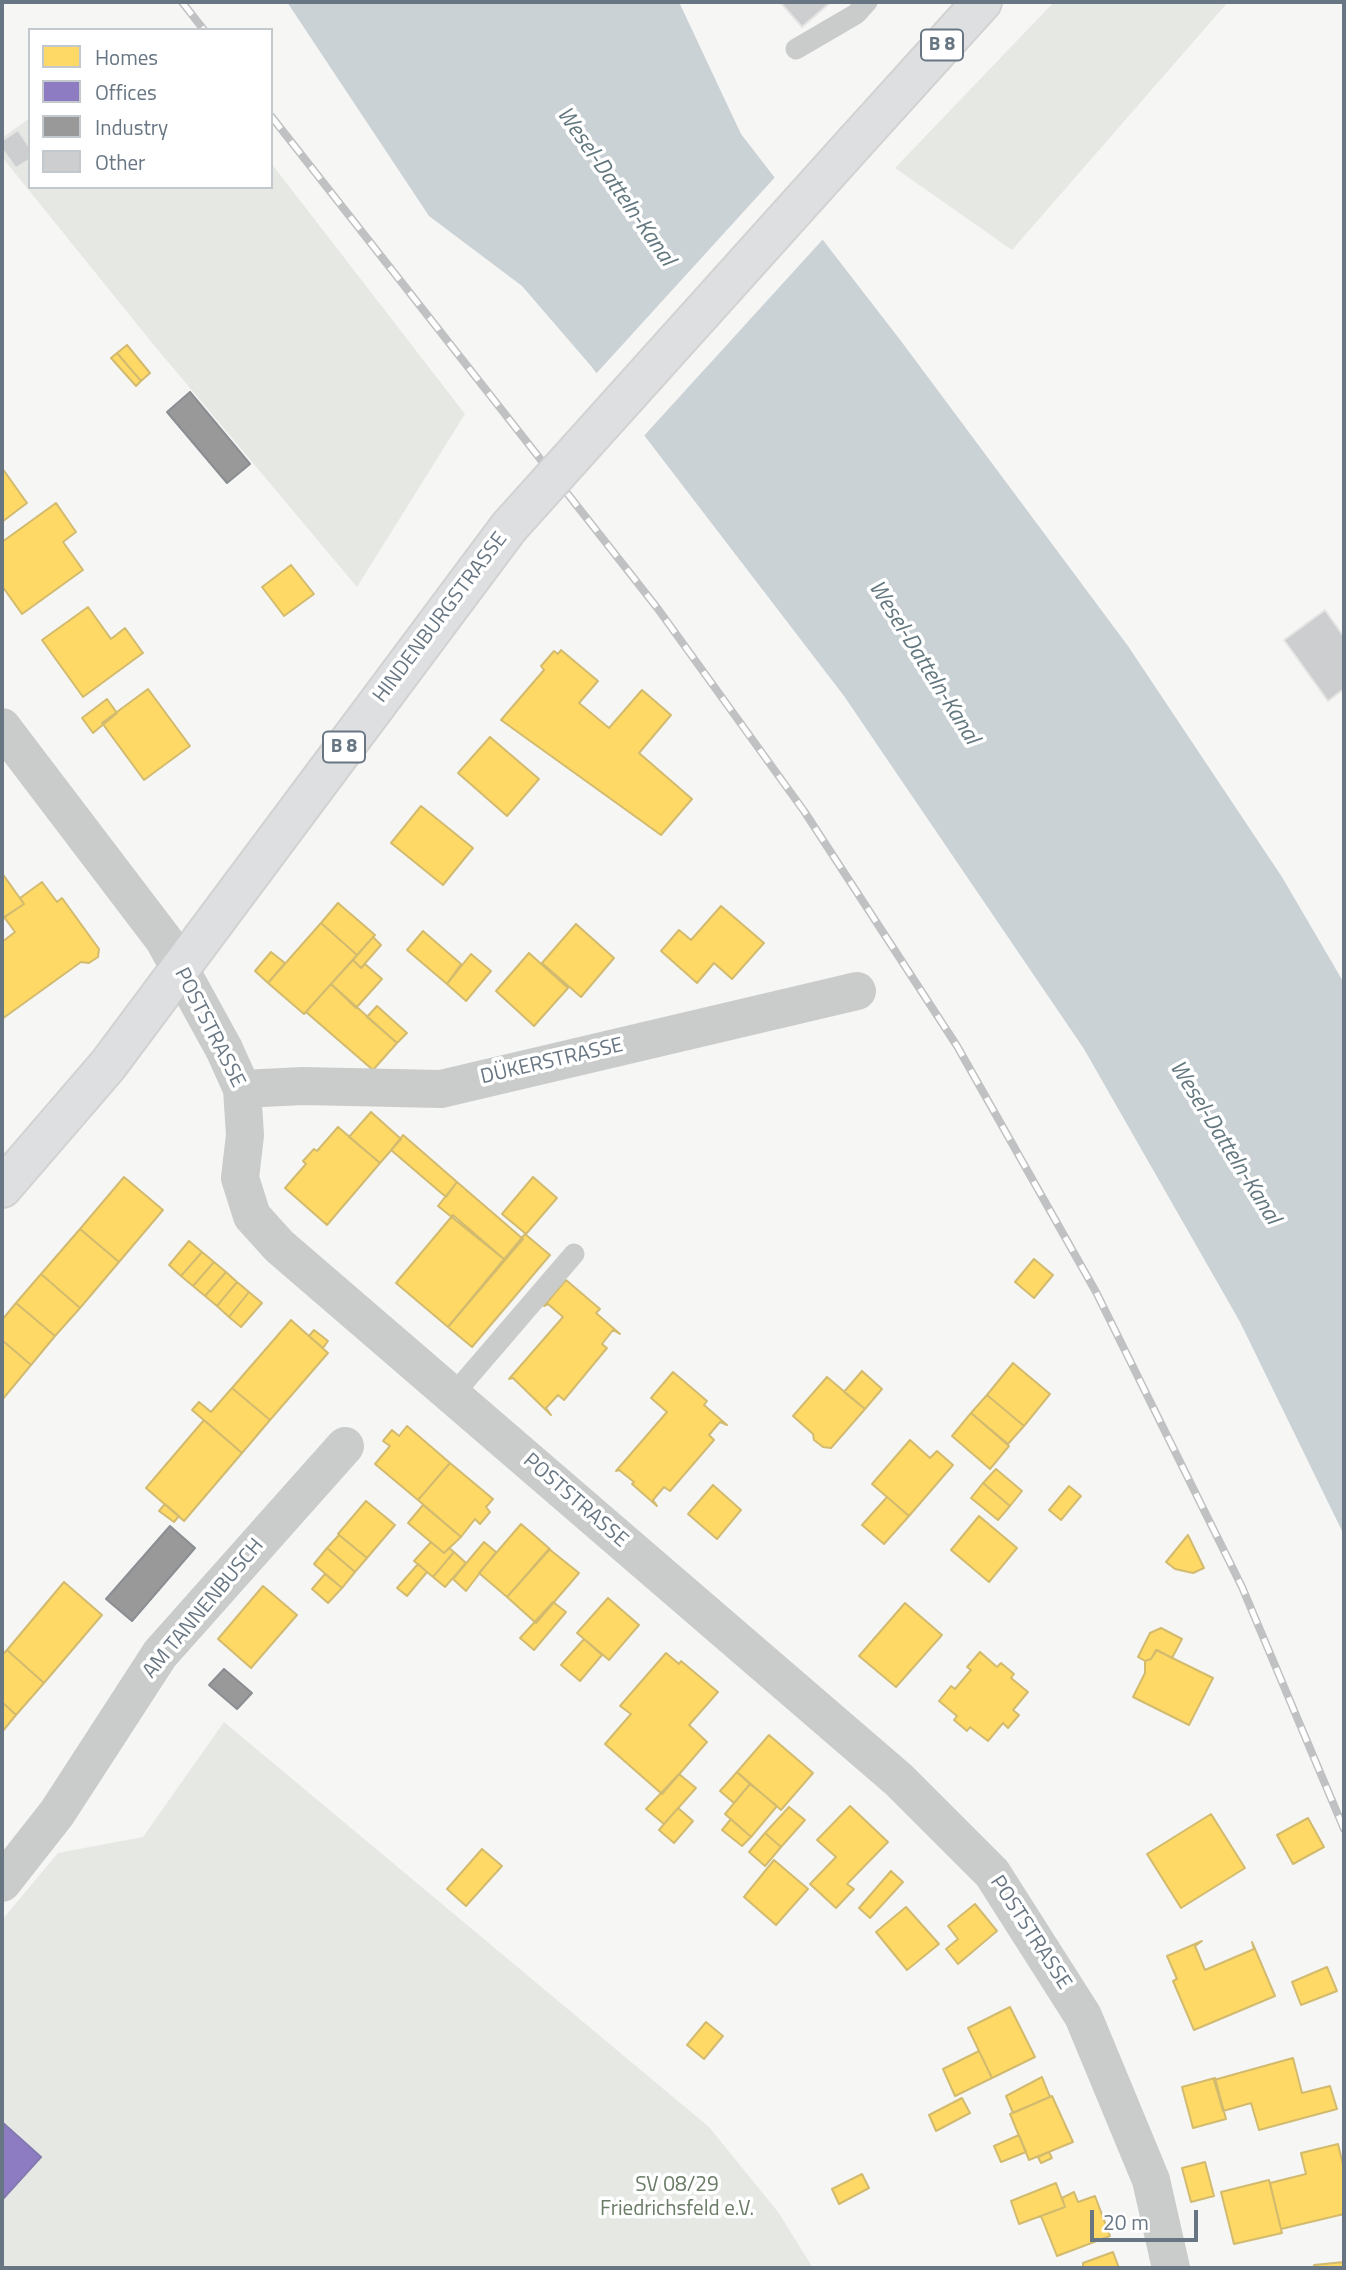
<!DOCTYPE html>
<meta charset="utf-8">
<style>
body{margin:0}
#map{position:relative;width:1346px;height:2270px;overflow:hidden;background:#f6f6f5;font-family:"Titillium Web",sans-serif}
canvas{display:block}
.frame{position:absolute;inset:0;border:4px solid #687683;pointer-events:none}
.legend{position:absolute;left:28px;top:28px;width:245px;height:161px;box-sizing:border-box;background:#fff;border:2px solid #c3c8cd;margin:0;padding:9px 12px;list-style:none;font-size:21px;color:#687683}
.legend li{display:flex;align-items:center;gap:14px;height:35px}
.legend b{width:35px;border:2px solid #c3c8cd}
.scale{position:absolute;left:1090px;top:2210px;width:108px;height:32px;box-sizing:border-box;border:4px solid #687683;border-top:0;padding-left:9px;font-size:21px;line-height:24px;white-space:nowrap;color:#687683;-webkit-text-stroke:5px #fff;paint-order:stroke}
</style>
<div id="map">
<canvas width="1346" height="2270"></canvas>
<div class="frame"></div>
<ul class="legend">
<li><b style="height:19px;background:#ffd966"></b>Homes</li>
<li><b style="height:19px;background:#8e7cc3"></b>Offices</li>
<li><b style="height:19px;background:#999"></b>Industry</li>
<li><b style="height:19px;background:#cdcecf"></b>Other</li>
</ul>
<div class="scale">20 m</div>
</div>
<script>
const g = document.querySelector('canvas').getContext('2d');
g.lineJoin = 'round';
function fillPath(path, color) {
  g.fillStyle = color;
  g.fill(path, 'evenodd');
}
function toPath(rows) {
  const path = new Path2D();
  for (const r of rows) {
    path.moveTo(r[0], r[1]);
    for (let i = 2; i < r.length; i += 2) path.lineTo(r[i], r[i + 1]);
  }
  return path;
}
function strokePath(path, color, width, dash) {
  g.strokeStyle = color;
  g.lineWidth = width;
  g.lineCap = dash ? 'butt' : 'round';
  g.setLineDash(dash || []);
  g.stroke(path);
}
function drawText(font, color, halo, rows, align = 'center') {
  g.font = font + ' "Titillium Web",sans-serif';
  g.lineWidth = 7;
  g.setLineDash([]);
  g.textBaseline = 'middle';
  g.strokeStyle = halo;
  g.fillStyle = color;
  for (const [text, x, y, turn = 0] of rows) {
    g.save();
    g.translate(x, y);
    g.rotate((+turn || 0) * Math.PI / 180);
    g.textAlign = isNaN(turn) ? turn : align;
    if (halo) g.strokeText(text, 0, 0);
    g.fillText(text, 0, 0);
    g.restore();
  }
}
fillPath(toPath([
 [1054,2,1228,2,1012,250,895,168],
 [30,118,30,187,271,187,271,163,465,414,357,587,153,344,2,157,2,138],
 [224,1722,709,2127,778,2212,813,2268,2,2268,2,1920,58,1853,143,1837]
]), '#e6e8e3');
fillPath(toPath([
 [287,2,679,2,741,134,901,341,1128,646,1282,877,1344,983,1344,1535,1240,1322,1084,1049,844,696,591,366,522,286,429,216]
]), '#cbd2d6');
fillPath(toPath([
 [777,175,825,237,642,438,594,376]
]), '#f6f6f5');
const homes = toPath([
 [127,345,150,373,141,381,117,353,127,345],
 [117,353,141,381,136,386,111,358,117,353],
 [2,468,27,503,2,522,2,468],
 [56,503,76,532,63,542,83,570,22,614,2,586,2,542,56,503],
 [291,565,314,594,284,616,262,587,291,565],
 [88,607,111,639,125,628,143,653,83,697,42,640,88,607],
 [561,650,598,681,579,703,609,728,642,690,671,715,639,753,692,799,661,835,501,720,544,670,541,666,554,651,558,654,561,650],
 [148,689,190,746,144,780,102,723,148,689],
 [107,699,117,713,93,733,82,718,107,699],
 [490,737,539,779,507,816,458,773,490,737],
 [421,806,473,848,443,885,391,843,421,806],
 [2,873,24,904,2,919,2,873],
 [42,882,57,902,62,898,99,949,98,957,89,963,81,962,2,1019,2,942,15,932,4,917,24,904,20,898,42,882],
 [338,903,375,935,357,955,321,923,338,903],
 [721,906,764,943,732,979,714,963,697,983,661,951,679,930,691,940,721,906],
 [321,923,357,955,304,1014,268,983,321,923],
 [576,924,614,958,581,997,542,963,576,924],
 [423,931,461,964,447,984,407,950,423,931],
 [373,937,381,945,361,968,353,960,373,937],
 [271,952,285,963,268,983,255,971,271,952],
 [529,953,568,988,534,1026,496,991,529,953],
 [471,954,491,971,466,1001,447,984,471,954],
 [353,960,361,968,365,964,382,979,356,1008,331,984,353,960],
 [331,984,397,1043,373,1070,306,1012,331,984],
 [377,1006,407,1033,397,1043,367,1017,377,1006],
 [371,1112,401,1139,380,1163,349,1137,371,1112],
 [338,1127,380,1163,327,1225,285,1188,306,1164,303,1161,314,1149,317,1151,338,1127],
 [403,1135,457,1182,446,1197,391,1150,403,1135],
 [124,1177,163,1210,119,1262,80,1229,124,1177],
 [533,1177,557,1198,526,1234,502,1214,533,1177],
 [457,1182,523,1239,505,1260,438,1206,457,1182],
 [453,1215,505,1260,448,1327,396,1283,453,1215],
 [80,1229,119,1262,80,1308,41,1274,80,1229],
 [525,1234,550,1255,472,1347,448,1327,525,1234],
 [189,1241,202,1252,181,1276,169,1265,189,1241],
 [202,1252,214,1262,193,1286,181,1276,202,1252],
 [1034,1259,1053,1275,1034,1298,1015,1282,1034,1259],
 [214,1262,226,1272,205,1296,193,1286,214,1262],
 [226,1272,237,1282,217,1306,205,1296,226,1272],
 [41,1274,80,1308,55,1336,16,1303,41,1274],
 [566,1280,600,1309,596,1313,620,1334,613,1330,602,1344,607,1348,564,1400,558,1395,546,1408,551,1415,513,1378,509,1379,563,1317,548,1304,544,1306,566,1280],
 [237,1282,249,1292,229,1317,217,1306,237,1282],
 [249,1292,262,1303,241,1327,229,1317,249,1292],
 [16,1303,55,1336,31,1365,2,1340,2,1320,16,1303],
 [291,1320,328,1353,270,1420,232,1388,291,1320],
 [314,1330,328,1341,323,1348,309,1336,314,1330],
 [2,1340,31,1365,2,1400,2,1340],
 [1013,1363,1050,1394,1024,1426,987,1395,1013,1363],
 [862,1371,882,1389,865,1409,844,1392,862,1371],
 [673,1372,707,1401,704,1405,727,1425,720,1422,709,1435,714,1440,670,1491,664,1487,653,1500,657,1506,632,1484,634,1482,619,1470,616,1471,667,1412,651,1398,673,1372],
 [827,1377,865,1409,831,1448,823,1447,814,1440,813,1434,793,1416,827,1377],
 [232,1388,270,1420,242,1453,192,1410,199,1402,211,1412,232,1388],
 [987,1395,1024,1426,1008,1444,971,1413,987,1395],
 [971,1413,1009,1446,990,1469,952,1436,971,1413],
 [204,1420,242,1453,184,1521,146,1488,204,1420],
 [407,1426,450,1463,418,1500,375,1464,390,1446,383,1441,392,1430,399,1436,407,1426],
 [910,1440,930,1458,937,1451,953,1465,909,1516,872,1484,910,1440],
 [450,1463,493,1499,486,1507,490,1512,480,1524,475,1519,461,1537,418,1500,450,1463],
 [996,1469,1022,1491,1010,1506,983,1483,996,1469],
 [983,1483,1010,1506,998,1520,971,1498,983,1483],
 [713,1485,741,1510,717,1539,688,1514,713,1485],
 [1069,1486,1081,1496,1061,1520,1049,1510,1069,1486],
 [887,1497,909,1516,884,1544,862,1525,887,1497],
 [366,1501,395,1525,367,1558,338,1534,366,1501],
 [165,1504,179,1516,174,1522,159,1511,165,1504],
 [423,1505,461,1537,444,1553,408,1523,423,1505],
 [979,1516,1017,1548,989,1582,951,1550,979,1516],
 [521,1524,550,1549,507,1597,479,1573,521,1524],
 [339,1535,367,1558,355,1572,327,1548,339,1535],
 [1188,1535,1204,1568,1193,1573,1175,1569,1166,1562,1188,1535],
 [431,1542,444,1553,449,1548,454,1552,433,1577,414,1561,431,1542],
 [484,1542,496,1552,466,1591,453,1579,484,1542],
 [327,1548,355,1572,342,1588,314,1564,327,1548],
 [549,1549,579,1573,536,1623,507,1597,549,1549],
 [454,1552,466,1563,445,1587,433,1577,454,1552],
 [418,1564,427,1572,407,1596,397,1588,418,1564],
 [325,1574,342,1588,328,1603,312,1589,325,1574],
 [64,1582,102,1615,44,1683,7,1650,64,1582],
 [263,1586,297,1615,251,1668,218,1639,263,1586],
 [608,1598,639,1625,609,1660,577,1633,608,1598],
 [553,1602,566,1612,534,1650,520,1638,553,1602],
 [905,1603,942,1635,896,1687,859,1656,905,1603],
 [1161,1628,1182,1639,1172,1658,1157,1650,1151,1659,1145,1661,1138,1657,1150,1633,1161,1628],
 [584,1639,602,1655,580,1681,561,1665,584,1639],
 [7,1650,44,1683,16,1715,2,1702,2,1655,7,1650],
 [1156,1650,1213,1678,1189,1725,1133,1697,1145,1673,1145,1661,1151,1659,1156,1650],
 [980,1652,997,1667,1001,1663,1014,1674,1011,1678,1028,1692,1013,1710,1019,1715,1008,1728,1003,1723,988,1741,970,1727,967,1731,954,1720,957,1716,939,1701,951,1686,955,1689,971,1670,967,1667,980,1652],
 [666,1653,679,1664,681,1661,718,1692,689,1725,707,1742,662,1794,605,1744,631,1714,620,1706,666,1653],
 [2,1702,16,1715,2,1732,2,1702],
 [769,1735,813,1773,781,1810,737,1772,769,1735],
 [737,1772,750,1784,734,1803,720,1791,737,1772],
 [679,1774,696,1788,664,1824,646,1809,679,1774],
 [750,1784,777,1806,751,1837,725,1814,750,1784],
 [850,1806,888,1842,847,1884,854,1889,836,1908,810,1884,836,1857,817,1840,850,1806],
 [789,1807,805,1820,781,1847,765,1833,789,1807],
 [678,1808,693,1821,674,1843,659,1830,678,1808],
 [1211,1814,1245,1868,1181,1908,1147,1854,1211,1814],
 [1308,1818,1324,1847,1293,1864,1277,1835,1308,1818],
 [731,1819,751,1837,742,1846,722,1830,731,1819],
 [765,1833,781,1847,765,1866,749,1852,765,1833],
 [482,1849,502,1866,466,1906,447,1889,482,1849],
 [774,1860,808,1889,776,1925,744,1897,774,1860],
 [891,1871,903,1882,870,1918,859,1908,891,1871],
 [975,1904,997,1931,958,1964,946,1949,958,1939,948,1926,975,1904],
 [906,1907,939,1944,907,1970,876,1932,906,1907],
 [1202,1941,1195,1946,1205,1970,1254,1949,1252,1942,1275,1996,1194,2030,1173,1981,1177,1979,1167,1956,1202,1941],
 [1327,1967,1337,1991,1301,2005,1292,1982,1327,1967],
 [1010,2007,1035,2057,992,2078,968,2028,1010,2007],
 [706,2022,723,2036,704,2059,687,2045,706,2022],
 [979,2051,992,2078,955,2096,943,2069,979,2051],
 [1293,2058,1302,2093,1330,2086,1337,2109,1259,2130,1251,2103,1223,2111,1214,2080,1293,2058],
 [1042,2077,1050,2097,1013,2113,1006,2096,1042,2077],
 [1215,2078,1226,2119,1193,2128,1182,2087,1215,2078],
 [1052,2096,1073,2142,1029,2160,1010,2114,1052,2096],
 [962,2098,970,2113,936,2131,929,2115,962,2098],
 [1019,2135,1026,2152,1001,2162,994,2146,1019,2135],
 [1338,2144,1344,2169,1344,2214,1281,2229,1270,2183,1306,2174,1301,2153,1338,2144],
 [1049,2152,1052,2158,1041,2163,1038,2157,1049,2152],
 [1205,2162,1214,2196,1191,2202,1182,2168,1205,2162],
 [862,2174,869,2188,839,2204,832,2189,862,2174],
 [1269,2180,1282,2233,1234,2244,1221,2192,1269,2180],
 [1056,2183,1065,2207,1019,2224,1011,2201,1056,2183],
 [1074,2192,1078,2202,1095,2196,1110,2236,1057,2256,1041,2216,1065,2207,1062,2198,1074,2192],
 [1113,2252,1119,2268,1083,2268,1083,2263,1113,2252],
 [1344,2262,1344,2268,1315,2268,1314,2265,1344,2262]
]);
fillPath(homes, '#ffd966');
strokePath(homes, '#d2bb6f', 2);
const offices = toPath([
 [2,2122,41,2157,2,2200,2,2122]
]);
fillPath(offices, '#8e7cc3');
strokePath(offices, '#837ab0', 2);
const industry = toPath([
 [190,392,250,464,227,483,167,412,190,392],
 [170,1526,195,1548,132,1621,106,1599,170,1526],
 [224,1669,252,1693,237,1709,209,1685,224,1669]
]);
fillPath(industry, '#999');
strokePath(industry, '#8a8e92', 2);
const building = toPath([
 [780,2,831,2,802,27,780,2],
 [18,130,30,148,30,159,16,168,2,149,2,141,18,130],
 [1325,610,1344,637,1344,689,1328,701,1284,640,1325,610]
]);
fillPath(building, '#cdcecf');
strokePath(building, '#e5e5e4', 2);
const primary = toPath([
 [858,139,982,2],
 [2,1188,108,1065,509,527]
]);
strokePath(primary, '#d2d2d3', 42);
strokePath(toPath([
 [796,49,856,14,867,2],
 [452,1396,574,1254]
]), '#cacccc', 21);
strokePath(toPath([
 [2,727,164,940,224,1049,242,1089,245,1135,240,1178,252,1216,279,1246,899,1780,992,1873,1083,2016,1151,2180,1171,2268],
 [242,1089,303,1086,441,1089,857,991],
 [2,1883,57,1813,160,1654,345,1446]
]), '#cacccc', 38);
strokePath(primary, '#dedfe0', 38);
const rail = toPath([
 [182,2,204,30],
 [271,116,658,609,804,811,957,1046,1096,1292,1242,1587,1344,1829]
]);
strokePath(rail, '#c0c1c2', 8);
strokePath(rail, '#fff', 5, [16]);
const primaryBridge = toPath([
 [509,527,858,139]
]);
strokePath(primaryBridge, '#d2d2d3', 42, []);
strokePath(primaryBridge, '#dedfe0', 38);
for (const [x, y, w] of [
 [942,45,42],
 [344,747,42]
]) {
  const box = new Path2D();
  box.roundRect(x - w / 2, y - 15.5, w, 31, 5);
  g.fillStyle = '#fff';
  g.fill(box);
  strokePath(box, '#687683', 2);
}
drawText('bold 19px', '#687683', null, [
 ["B 8",942,45],
 ["B 8",344,747]
]);
drawText('21px', '#687683', '#fff', [
 ["HINDENBURGSTRASSE",441,618,-53],
 ["POSTSTRASSE",209,1028,63],
 ["DÜKERSTRASSE",552,1062,-13],
 ["POSTSTRASSE",575,1501,41],
 ["AM TANNENBUSCH",204,1609,-50],
 ["POSTSTRASSE",1030,1933,57]
]);
drawText('21px', '#6a7b66', '#fff', [
 ["SV 08/29",677,2186],
 ["Friedrichsfeld e.V.",677,2210]
]);
drawText('italic 23px', '#63777f', '#fff', [
 ["Wesel-Datteln-Kanal",615,187,55],
 ["Wesel-Datteln-Kanal",923,663,58],
 ["Wesel-Datteln-Kanal",1224,1143,58]
]);
</script>
